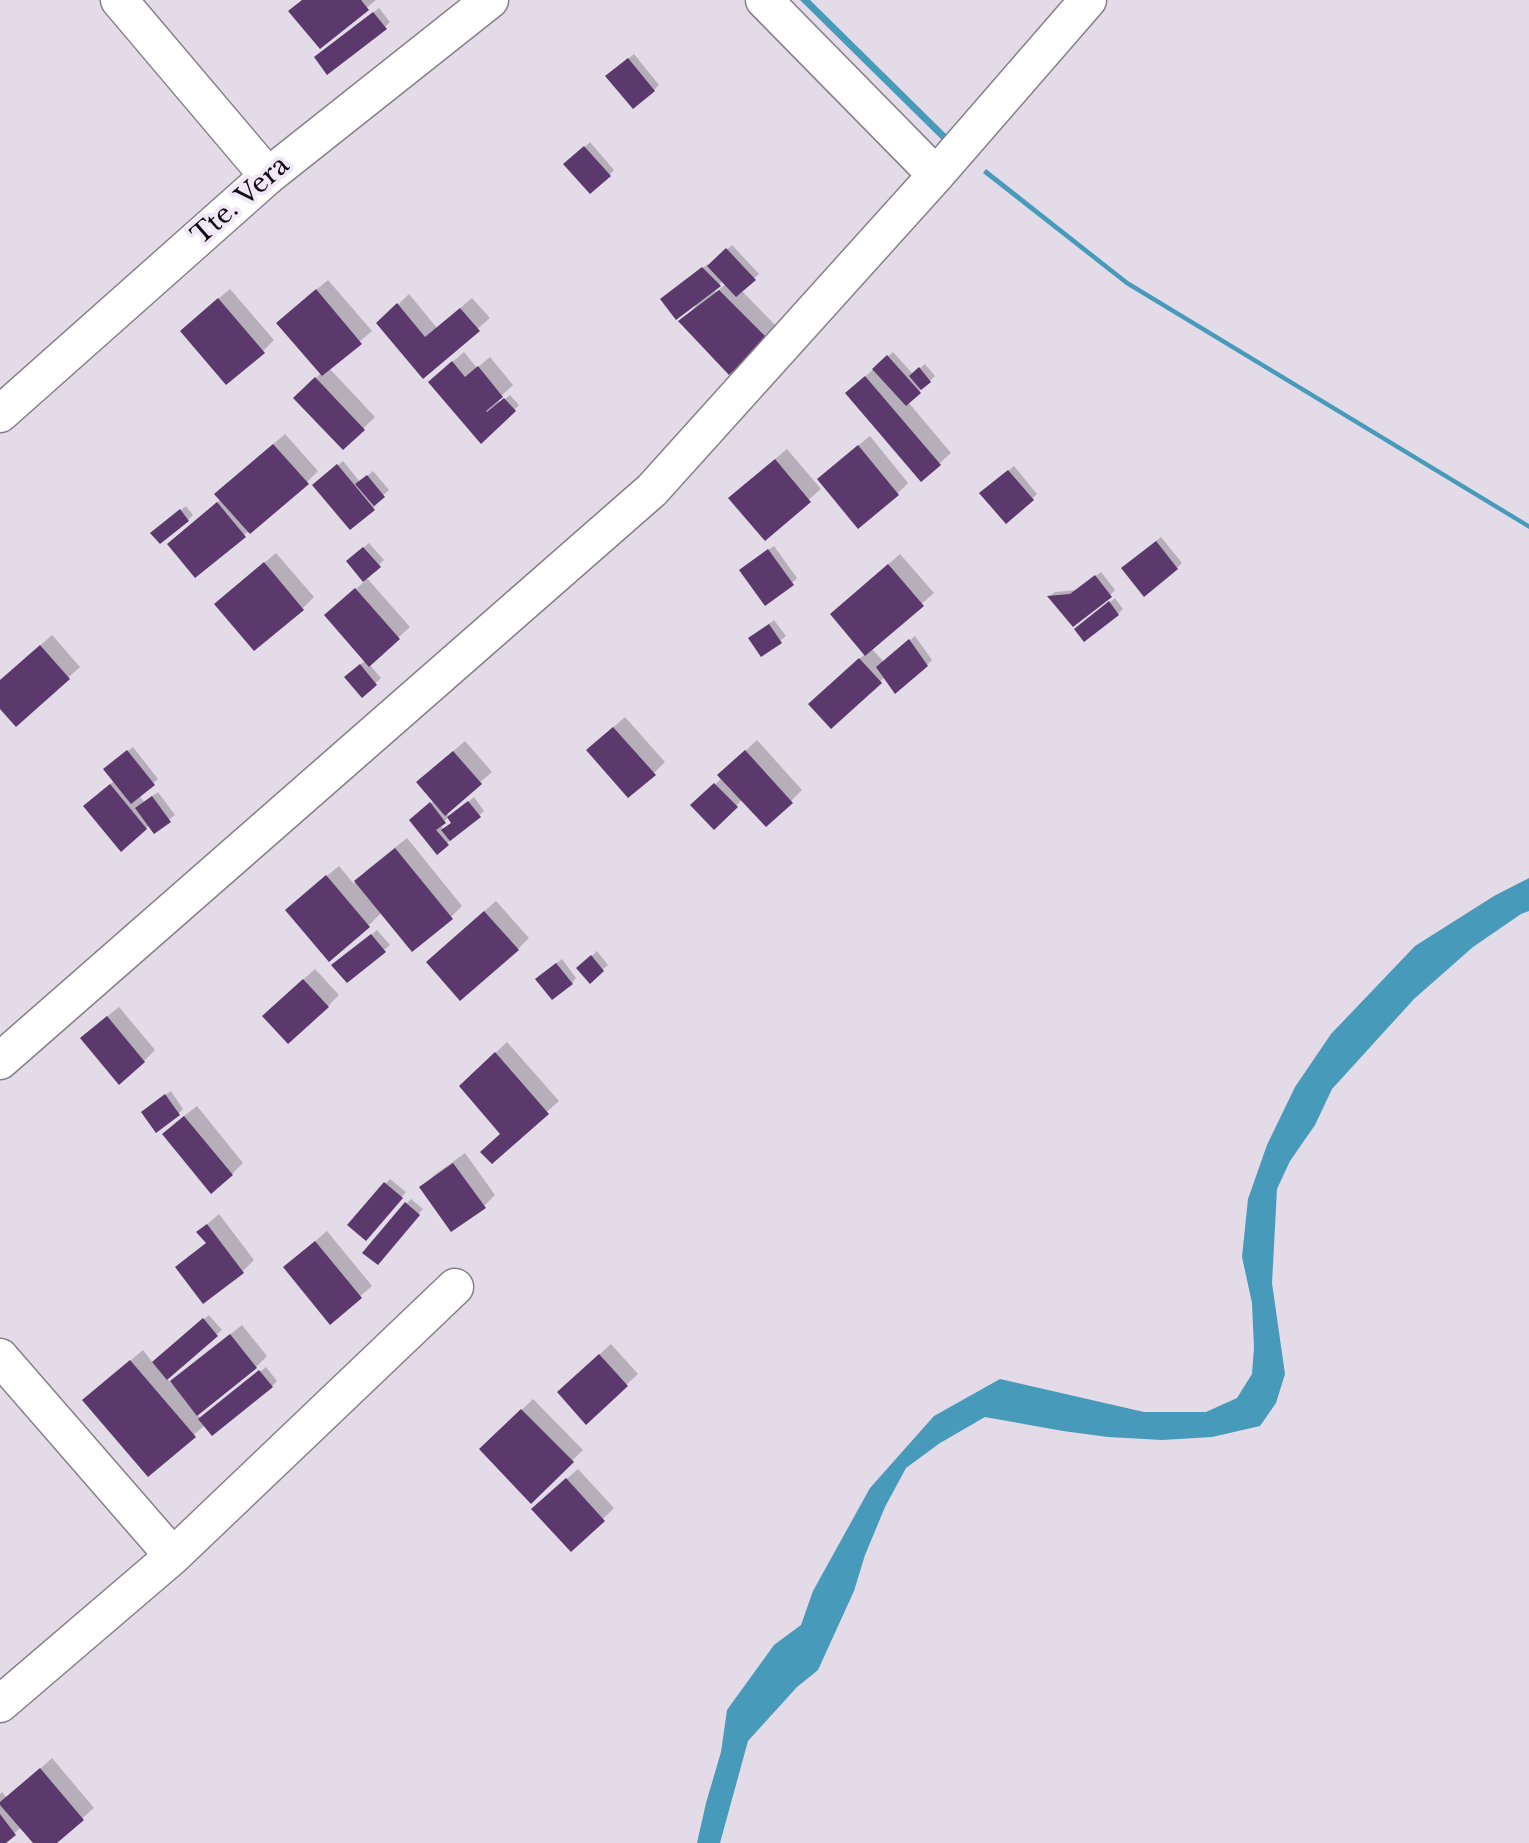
<!DOCTYPE html>
<style>
body{margin:0}
canvas{display:block;background:#e3dbe8}
</style>
<canvas width="1529" height="1843"></canvas>
<script>
const g = document.querySelector('canvas').getContext('2d');
g.lineJoin = 'round';
function fillPath(path, color) {
  g.fillStyle = color;
  g.fill(path, 'evenodd');
}
function toPath(rows) {
  const path = new Path2D();
  for (const r of rows) {
    path.moveTo(r[0], r[1]);
    for (let i = 2; i < r.length; i += 2) path.lineTo(r[i], r[i + 1]);
  }
  return path;
}
function strokePath(path, color, width, dash) {
  g.strokeStyle = color;
  g.lineWidth = width;
  g.lineCap = dash ? 'butt' : 'round';
  g.setLineDash(dash || []);
  g.stroke(path);
}
function drawText(font, color, halo, rows, align = 'center') {
  g.font = font + ' "Libre Baskerville",serif';
  g.lineWidth = 8;
  g.setLineDash([]);
  g.textBaseline = 'middle';
  g.strokeStyle = halo;
  g.fillStyle = color;
  for (const [text, x, y, turn = 0] of rows) {
    g.save();
    g.translate(x, y);
    g.rotate((+turn || 0) * Math.PI / 180);
    g.textAlign = isNaN(turn) ? turn : align;
    if (halo) g.strokeText(text, 0, 0);
    g.fillText(text, 0, 0);
    g.restore();
  }
}
fillPath(toPath([
 [800,0,810,0,950,138,945,143],
 [986,169,1128,281,1529,524,1529,529,1126,285,983,173],
 [1529,878,1529,911,1521,914,1473,947,1414,999,1332,1089,1315,1125,1290,1161,1277,1189,1272,1283,1285,1374,1276,1403,1260,1426,1212,1437,1162,1440,1108,1437,1063,1431,985,1417,940,1443,906,1468,885,1507,865,1555,854,1591,818,1670,797,1687,748,1741,720,1843,697,1843,706,1803,721,1752,727,1710,774,1645,801,1625,813,1591,870,1488,934,1416,1000,1379,1144,1412,1206,1412,1237,1398,1252,1374,1254,1348,1252,1303,1242,1257,1248,1199,1267,1145,1295,1087,1331,1034,1415,946,1494,896]
]), '#479aba');
fillPath(toPath([
 [302,0,376,0,320,47,291,11],
 [379,8,390,22,385,27,321,52],
 [634,54,659,85,654,90,613,71],
 [590,142,614,170,609,175,566,164],
 [732,245,759,274,741,290,777,327,729,373,681,321,696,306,668,294,708,264,710,266],
 [723,281,726,284,716,292,714,290],
 [328,280,372,331,329,368,375,417,343,448,296,398,321,373,290,312],
 [230,289,274,340,263,351,193,320],
 [409,294,437,328,472,298,490,318,423,376,378,324],
 [464,352,477,368,490,357,513,385,497,400,500,403,510,395,519,405,499,425,442,371],
 [893,352,913,374,925,364,935,376,908,402,951,453,921,480,859,382],
 [285,434,318,471,307,482,244,535,181,533,221,499,228,484],
 [870,436,908,483,897,494,831,468],
 [787,449,821,489,765,538,742,487],
 [343,461,360,482,373,471,389,490,376,501,378,503,373,508,320,480],
 [1014,466,1037,494,1032,499,987,488],
 [186,506,193,515,188,520,158,528],
 [1161,537,1182,563,1177,568,1128,564],
 [369,543,384,560,366,577,410,627,369,664,381,678,362,695,351,672,366,660,338,605,365,581,348,561],
 [774,546,797,578,792,583,746,565],
 [276,553,314,597,303,608,228,593],
 [900,554,934,593,871,648,884,662,915,636,932,660,927,665,885,677,831,726,822,693,866,653,844,603],
 [1101,572,1115,590,1110,595,1050,596,1055,592,1077,590],
 [1115,598,1123,609,1118,614,1082,624],
 [774,620,786,636,762,655,756,633],
 [52,635,80,667,16,724,0,706,0,681],
 [625,717,665,762,654,773,600,739],
 [757,740,802,790,791,801,743,799,714,827,693,805,723,777,731,764],
 [465,741,492,772,446,812,450,817,474,797,484,811,437,852,416,815,435,800,430,771],
 [449,817,454,822,445,830,440,825],
 [133,747,158,779,139,795,144,802,158,792,175,815,154,831,150,825,121,849,97,796,115,780,111,764],
 [407,838,462,906,451,917,382,912,369,925,299,899,339,866,354,884,367,870],
 [496,901,529,938,518,949,439,951],
 [377,930,390,945,347,981,339,961],
 [597,951,608,965,590,981,579,968],
 [562,959,576,978,572,983,542,974],
 [315,969,339,995,328,1006,275,1005],
 [119,1007,155,1050,144,1061,94,1027],
 [507,1042,559,1101,492,1161,502,1134,472,1075],
 [171,1091,183,1109,178,1114,148,1107],
 [197,1106,243,1163,232,1174,175,1123],
 [465,1153,495,1195,484,1206,422,1187,433,1176],
 [390,1179,406,1192,371,1234,385,1184],
 [411,1199,423,1209,382,1258,406,1204],
 [219,1214,254,1260,243,1271,204,1301,178,1267,207,1242,198,1232],
 [327,1231,372,1286,330,1322,297,1257],
 [209,1315,222,1330,166,1378,171,1383,184,1371,242,1325,267,1356,256,1367,197,1414,201,1419,266,1367,277,1381,272,1386,205,1425,148,1475,95,1390,143,1350,153,1363],
 [611,1344,638,1374,586,1422,570,1381],
 [533,1399,583,1450,531,1501,482,1449],
 [578,1469,614,1508,603,1519,545,1498],
 [52,1758,94,1808,54,1843,36,1843,22,1827,2,1843,0,1843,0,1794,2,1792,7,1798,10,1796]
]), '#0003');
fillPath(toPath([
 [302,0,361,0,369,10,320,49,288,11],
 [373,12,387,29,327,75,314,57],
 [628,58,655,91,633,109,605,76],
 [584,146,611,176,590,194,563,164],
 [726,248,756,280,736,297,707,266],
 [702,267,721,286,676,320,660,299],
 [316,289,362,344,322,376,276,323],
 [719,290,768,339,729,375,678,321],
 [218,298,265,353,226,385,180,331],
 [397,303,425,337,460,308,480,331,423,379,376,323],
 [887,355,921,393,906,406,872,369],
 [452,361,465,377,478,366,503,397,486,411,487,412,504,398,516,411,481,444,428,382],
 [919,367,931,382,921,390,909,376],
 [865,376,941,465,921,482,845,393],
 [315,377,365,430,343,450,293,398],
 [273,444,309,484,250,534,214,494],
 [858,445,899,495,858,529,817,479],
 [775,459,811,502,765,541,728,498],
 [337,464,375,510,350,530,312,485],
 [1008,470,1034,500,1006,524,979,493],
 [367,475,385,497,374,506,355,484],
 [217,502,246,537,195,578,167,544],
 [180,509,189,521,160,544,150,533],
 [1156,541,1178,569,1144,597,1121,568],
 [363,547,381,567,363,582,346,561],
 [768,549,794,585,765,606,739,570],
 [264,562,304,610,254,651,214,604],
 [888,564,924,606,865,656,830,614],
 [1095,575,1112,597,1073,627,1047,596,1070,594],
 [355,588,400,639,369,667,324,615],
 [1109,601,1119,615,1084,642,1074,629],
 [769,624,782,643,761,657,748,638],
 [909,639,928,666,895,694,876,667],
 [40,645,70,679,16,727,0,709,0,680],
 [859,658,882,683,831,729,808,704],
 [360,664,377,685,362,698,344,677],
 [613,727,656,775,628,798,586,750],
 [127,750,155,785,131,804,103,769],
 [745,750,793,803,766,827,717,775],
 [453,751,482,784,445,816,416,782],
 [714,783,738,807,714,830,690,805],
 [110,784,147,829,121,852,83,806],
 [152,796,171,822,154,834,135,808],
 [468,801,481,817,450,841,441,830,451,823,447,817],
 [430,802,446,823,436,830,449,845,437,855,409,820],
 [395,848,453,919,412,952,354,881],
 [326,875,370,927,329,962,285,910],
 [484,911,519,950,460,1001,426,962],
 [371,934,386,952,347,983,331,965],
 [591,955,604,971,590,984,576,968],
 [556,963,573,984,552,1000,535,979],
 [303,979,329,1007,288,1044,262,1016],
 [107,1016,145,1062,119,1085,80,1038],
 [495,1052,549,1114,492,1164,480,1152,500,1134,459,1086],
 [165,1094,180,1115,156,1133,141,1112],
 [184,1116,233,1175,211,1194,162,1134],
 [453,1163,486,1208,451,1232,419,1187],
 [384,1182,403,1198,366,1241,347,1225],
 [405,1202,420,1215,378,1265,362,1253],
 [207,1224,244,1273,203,1304,175,1267,206,1243,196,1232],
 [315,1241,362,1298,330,1325,283,1267],
 [203,1318,218,1336,167,1380,152,1362],
 [230,1334,257,1368,197,1416,170,1381],
 [599,1354,628,1386,586,1425,557,1392],
 [130,1360,196,1437,148,1477,82,1400],
 [259,1370,273,1387,212,1436,198,1419],
 [521,1409,574,1462,531,1504,479,1449],
 [566,1478,605,1521,571,1552,531,1509],
 [40,1768,84,1820,57,1843,33,1843,0,1805,0,1802],
 [0,1814,16,1835,6,1843,0,1843]
]), '#5b396d');
const minor = toPath([
 [119,0,268,176],
 [764,0,936,175],
 [0,414,268,176,490,0],
 [0,1061,652,490,936,175,1088,0],
 [0,1357,173,1556],
 [0,1704,173,1556,455,1287]
]);
strokePath(minor, '#867f8b', 39);
strokePath(minor, '#fff', 36);
drawText('26px', '#100e12', '#f0e8f6', [
 ["Tte. Vera",241,201,-41]
]);
</script>
